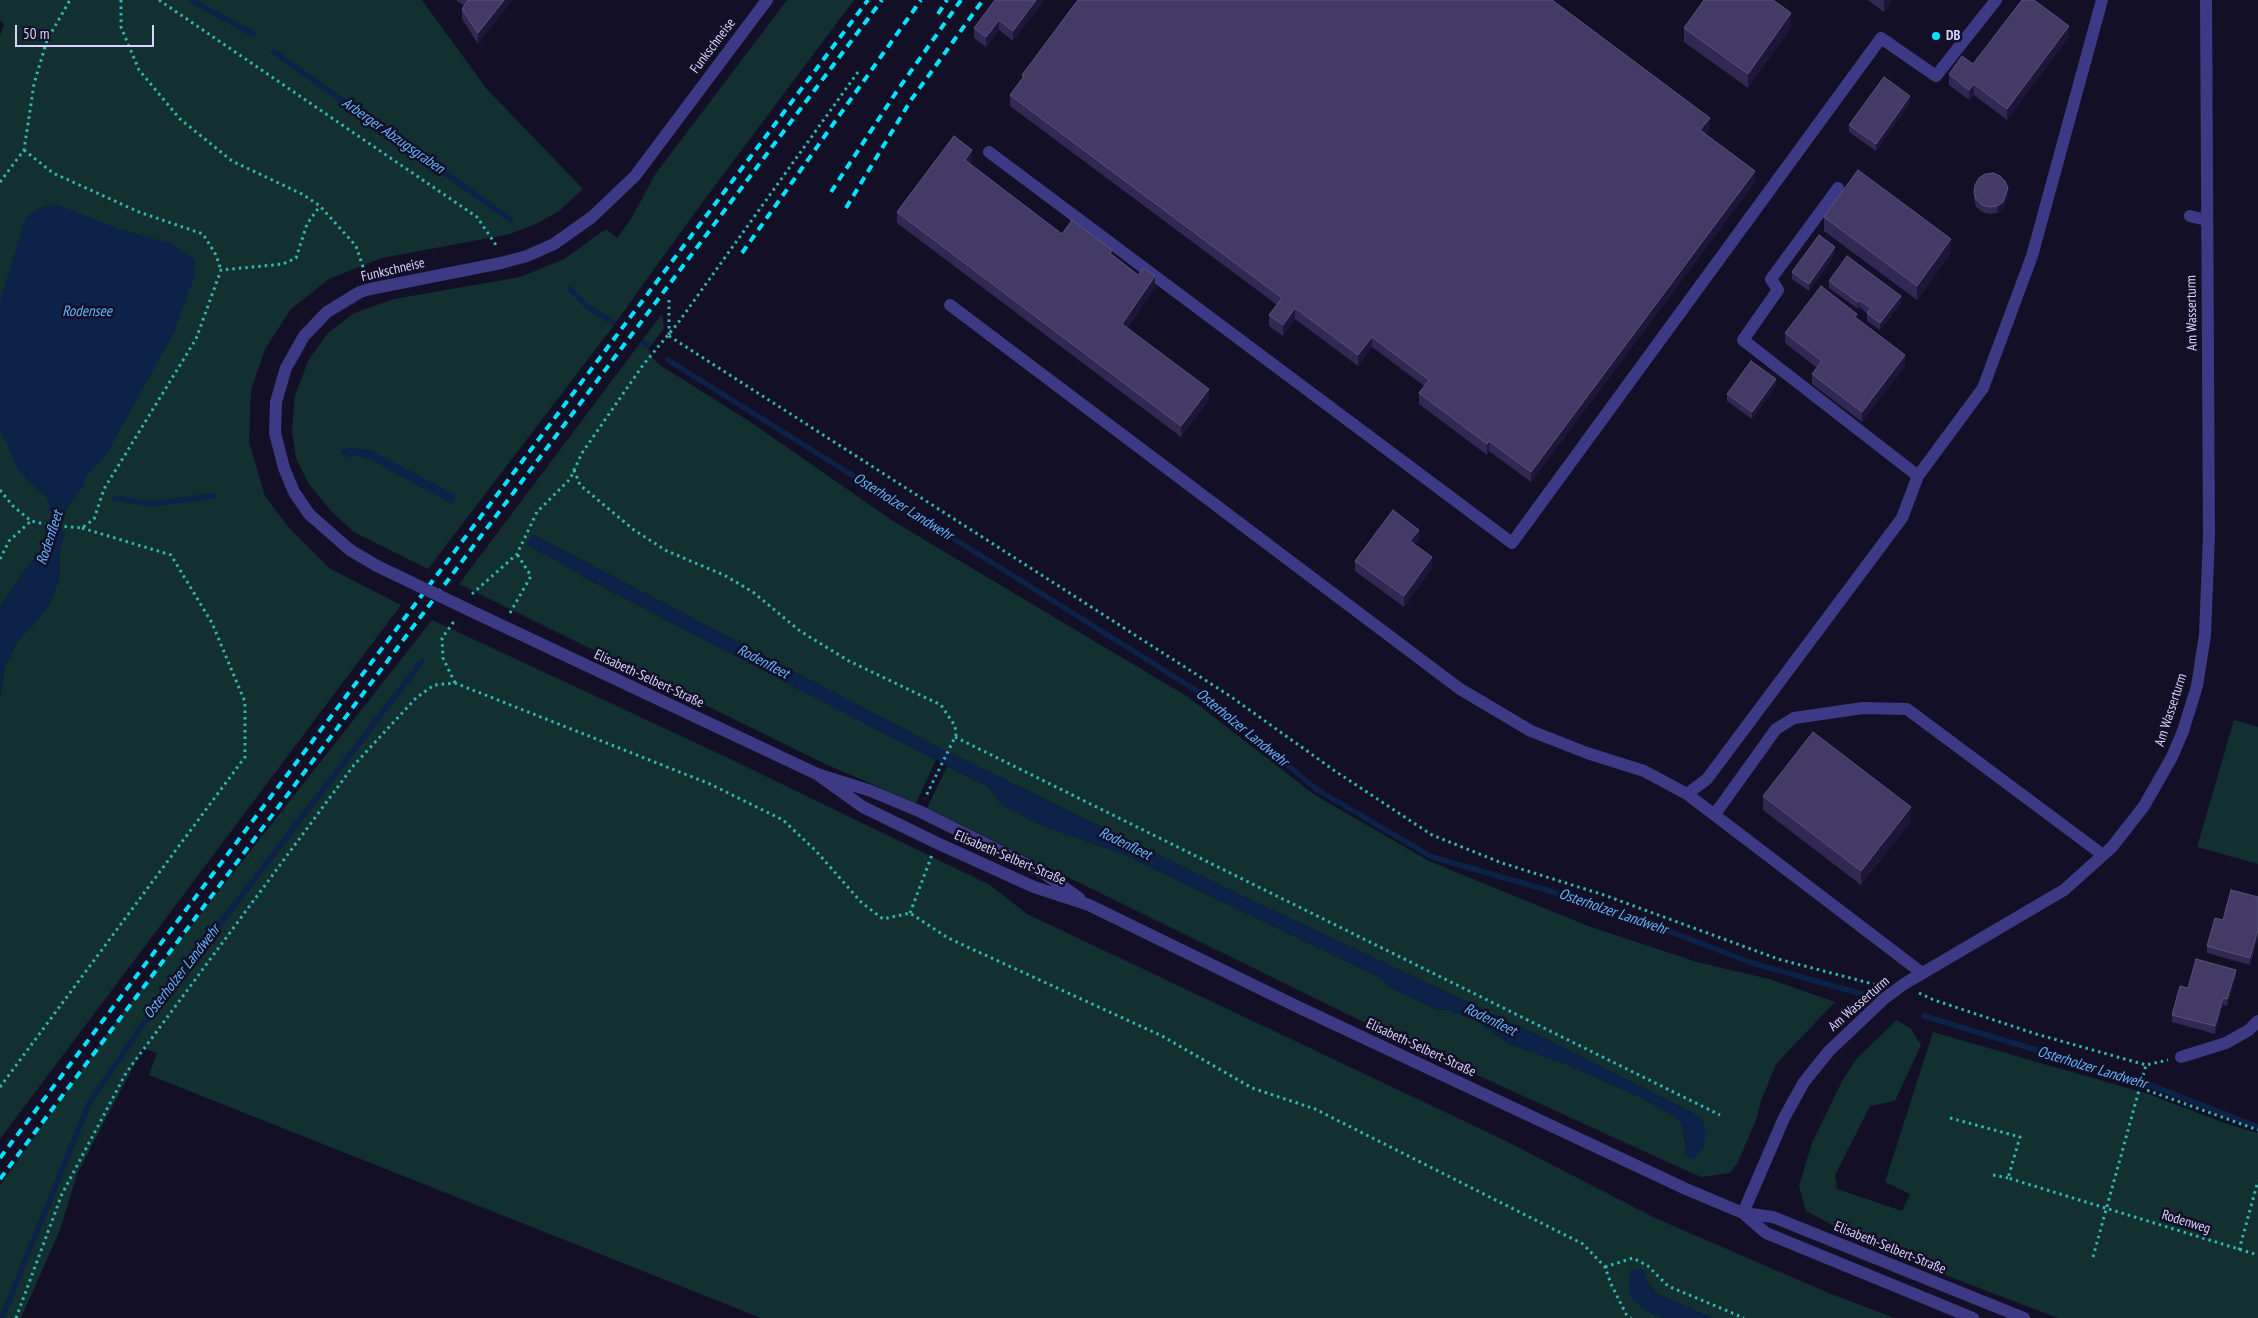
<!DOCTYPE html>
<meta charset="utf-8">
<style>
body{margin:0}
#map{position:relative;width:2258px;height:1318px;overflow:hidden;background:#130f26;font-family:"PT Sans Narrow",sans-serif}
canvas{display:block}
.scale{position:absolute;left:15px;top:25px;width:139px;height:22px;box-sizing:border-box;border:2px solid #d9d4ff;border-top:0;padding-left:6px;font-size:15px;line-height:18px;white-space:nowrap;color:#d9d4ff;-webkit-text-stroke:4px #130f26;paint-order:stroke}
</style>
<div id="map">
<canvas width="2258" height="1318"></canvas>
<div class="scale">50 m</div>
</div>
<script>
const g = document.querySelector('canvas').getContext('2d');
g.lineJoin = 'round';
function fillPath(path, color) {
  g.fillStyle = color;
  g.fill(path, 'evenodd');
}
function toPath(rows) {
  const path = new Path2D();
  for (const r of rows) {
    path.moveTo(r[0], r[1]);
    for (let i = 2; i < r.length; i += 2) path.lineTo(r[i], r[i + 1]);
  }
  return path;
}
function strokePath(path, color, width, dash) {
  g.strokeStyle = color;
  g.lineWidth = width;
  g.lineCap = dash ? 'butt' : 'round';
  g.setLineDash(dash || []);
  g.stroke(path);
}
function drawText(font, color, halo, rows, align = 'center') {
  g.font = font + ' "PT Sans Narrow",sans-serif';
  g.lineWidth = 5;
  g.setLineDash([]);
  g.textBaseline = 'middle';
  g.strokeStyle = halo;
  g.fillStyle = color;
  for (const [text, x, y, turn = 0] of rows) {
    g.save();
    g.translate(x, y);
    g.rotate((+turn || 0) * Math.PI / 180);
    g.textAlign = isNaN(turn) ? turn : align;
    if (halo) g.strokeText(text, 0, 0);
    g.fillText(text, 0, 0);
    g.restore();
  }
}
fillPath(toPath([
 [0,0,422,0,486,88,583,189,559,211,536,224,510,234,382,258,329,279,291,309,265,349,251,390,249,442,265,496,289,528,329,568,401,605,0,1139,0,699,5,665,18,641,48,607,59,580,60,549,49,537,42,550,26,569,0,607,0,36,4,24,0,20],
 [787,0,854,0,696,211,611,329,428,569,354,532,332,512,308,483,296,458,292,431,295,395,309,359,328,333,354,313,394,299,520,277,564,259,606,229,617,238,631,219,656,173],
 [662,314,664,328,648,349,655,361,663,367,752,423,893,521,1188,697,1315,795,1429,861,1588,926,1697,962,1769,979,1835,1002,1776,1064,1761,1101,1756,1120,1738,1162,1730,1173,1701,1177,1674,1165,1394,1037,927,808,947,766,987,786,1004,806,1043,826,1121,853,1381,978,1388,986,1435,1009,1449,1010,1477,1021,1510,1044,1566,1064,1644,1099,1675,1117,1682,1124,1687,1155,1703,1121,1693,1113,1550,1041,1236,893,938,747,532,534,584,577,936,760,916,803,823,763,459,584],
 [432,620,722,755,990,885,1027,914,1504,1140,1655,1218,1831,1294,1895,1318,1713,1318,1657,1294,1646,1281,1642,1308,1663,1318,761,1318,149,1075,157,1053,143,1048,77,1174,60,1230,21,1318,0,1318,0,1185,115,1023],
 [2234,720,2258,727,2258,864,2197,847],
 [1897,1020,1911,1029,1921,1045,1895,1101,1870,1106,1835,1175,1837,1189,1902,1211,1910,1194,1885,1182,1933,1032,2148,1094,2227,1124,2258,1133,2258,1318,2058,1318,1882,1251,1806,1211,1799,1186,1812,1143,1842,1081,1857,1058]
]), '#12302f');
fillPath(toPath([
 [56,204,119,229,173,244,195,260,194,277,174,333,107,453,86,477,84,486,73,499,64,515,62,529,65,535,60,549,59,580,48,607,18,641,5,665,0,699,0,607,26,569,42,550,49,536,53,520,46,497,19,472,0,429,0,306,2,294,26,217,40,208],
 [352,448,371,450,457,496,452,504,371,460,356,456,346,457,341,454,341,450],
 [532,534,938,747,1236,893,1550,1041,1693,1113,1703,1121,1706,1135,1704,1147,1694,1159,1690,1159,1687,1155,1682,1124,1675,1117,1644,1099,1566,1064,1510,1044,1477,1021,1449,1010,1435,1009,1388,986,1381,978,1121,853,1043,826,1004,806,987,786,830,706,585,577,527,545],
 [1640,1269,1645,1271,1646,1282,1657,1294,1713,1318,1663,1318,1642,1308,1630,1297,1629,1287,1631,1270]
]), '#0c2248');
strokePath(toPath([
 [191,0,253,34],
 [274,52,511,220],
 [570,289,588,307,612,322],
 [644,343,648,345],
 [668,360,1210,699,1316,789,1432,857,1606,907,1752,963,1862,994],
 [115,498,150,504,214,496],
 [1924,1016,2145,1083,2258,1127],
 [2,1318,89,1103,146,1020,422,661]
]), '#0c2248', 5.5);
strokePath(toPath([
 [121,0,121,27,139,70,180,119,232,161,302,194,320,206,356,246,366,276],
 [159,0,477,217,498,248],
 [24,150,53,173,139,212,203,234,216,255,221,270],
 [0,182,24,150,34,84,47,40,70,0],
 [669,335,669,299],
 [669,336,1230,696,1335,771,1432,835,1502,863,1604,895,1778,959,1877,985],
 [574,470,580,485,634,530,667,551,724,575,753,592,800,631,849,661,941,705,955,726,956,735,925,798],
 [0,490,13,506,31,521,49,525,82,528,94,519,104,489,196,339,221,270,283,264,296,258,307,224,320,206],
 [0,559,9,541,31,521],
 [472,594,517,554,537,512,570,479,582,453,643,365,678,323,858,72],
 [510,613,531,576,517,554],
 [455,683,443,658,442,638,455,620],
 [955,737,1720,1115],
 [910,913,932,855],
 [1919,993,1934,1000,2036,1034,2146,1065,2168,1060],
 [0,1087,245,757,245,702,212,623,171,555,82,528],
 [2141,1088,2258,1130],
 [1950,1118,2020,1137,2008,1178,2258,1255],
 [1993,1175,2008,1178],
 [2239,1250,2258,1181],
 [2093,1257,2146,1065],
 [1605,1267,1633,1258,1648,1266,1668,1286,1744,1318],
 [16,1318,62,1194,126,1073,354,765,416,698,434,685,455,683,710,784,783,820,816,851,861,902,883,919,910,913,948,938,1162,1036,1252,1088,1315,1109,1583,1244,1605,1267,1611,1284,1626,1314,1631,1318]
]), '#2fb8b0', 3, [2.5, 4]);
strokePath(toPath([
 [989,152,1512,543,1881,38,1936,76,1996,0],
 [1838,188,1771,279,1778,290,1743,340,1918,476],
 [2190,216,2206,220],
 [950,305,1460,689,1531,731,1587,753,1644,771,1687,794,1922,973],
 [377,566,350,550,309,514,294,492,284,468,275,433,276,402,286,368,304,336,327,312,360,292,370,289,501,263,527,256,554,244,592,217,635,176,767,0],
 [469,610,817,774,871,791,919,811,1042,872,1079,898],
 [817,774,863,807,937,843,1034,887,1089,905,1298,1007,1686,1189,1743,1213,1773,1217,2024,1318],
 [1687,794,1707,779,1902,518,1918,476,1983,388,2032,256,2102,0],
 [1715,814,1776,729,1794,718,1863,708,1907,709,2103,855],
 [2181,1057,2226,1043,2249,1030,2258,1021],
 [1743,1213,1784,1118,1804,1082,1829,1051,1885,998,1904,984,2064,890,2112,847,2144,806,2172,757,2183,731,2197,686,2205,635,2209,535,2206,0],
 [1743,1213,1766,1233,1973,1318]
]), '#3d3a85', 12);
strokePath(toPath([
 [938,14,947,0],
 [831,192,897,91,961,0],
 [846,208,911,100,983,0],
 [742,253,921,0],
 [0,1158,868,0],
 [0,1179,882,0]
]), '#00e5ff', 4, [8, 6]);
strokePath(toPath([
 [377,566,469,610]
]), '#3d3a85', 12);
fillPath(toPath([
 [456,0,512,0,478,44,462,19,462,9,464,6],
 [1044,0,1013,41,999,30,986,47,974,38,974,28],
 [1868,0,1892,0,1884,12],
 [1791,27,1748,88,1684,42,1684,28],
 [2069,37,2007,120,1974,95,1969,100,1949,85,1949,74,1973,64],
 [1022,75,1710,128,1705,134,1755,182,1531,482,1489,451,1487,455,1419,404,1419,393,1424,386,1372,347,1358,366,1295,319,1283,336,1269,326,1269,315,1277,305,1010,106,1010,95,1022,79],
 [1910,103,1876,151,1849,132,1849,125],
 [972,161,970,164,1062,234,1112,255,1138,275,1155,287,1127,328,1209,400,1181,437,897,223,897,212],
 [1974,192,2008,195,2003,209,1997,213,1989,214,1982,212,1976,207,1974,199],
 [1824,217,1951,253,1917,300,1824,231],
 [1835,254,1809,291,1792,279,1792,272],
 [1829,281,1901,303,1880,330,1867,321,1867,313,1859,307,1858,309,1829,288],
 [1857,319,1905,366,1862,422,1812,384,1812,374,1817,368,1785,343,1785,333],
 [1776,386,1752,419,1727,401,1727,394],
 [1419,540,1415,545,1432,568,1404,607,1355,571,1355,561],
 [1763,796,1911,821,1861,885,1763,810],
 [2258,897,2258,937,2250,965,2207,953,2207,946,2223,920],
 [2236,977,2227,1006,2223,1005,2215,1034,2172,1022,2172,1015,2188,988]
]), '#312854');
fillPath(toPath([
 [504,0,512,0,478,44,478,33],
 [1036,0,1044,0,1013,41,1013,31],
 [1884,0,1892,0,1884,12],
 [1791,13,1791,27,1748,88,1748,74],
 [999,20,999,30,986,47,986,37],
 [2069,26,2069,37,2007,120,2007,109],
 [1974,84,1974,95,1969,100,1969,90],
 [1910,96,1910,103,1876,151,1876,144],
 [1710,118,1710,128,1700,141,1700,130],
 [972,150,972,161,965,171,965,160],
 [1755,171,1755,182,1531,482,1531,472],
 [2008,188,2008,195,2003,209,1997,213,1997,206],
 [1951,239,1951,253,1917,300,1917,286],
 [1835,247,1835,254,1809,291,1809,284],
 [1155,276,1155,287,1122,334,1122,324],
 [1901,296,1901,303,1880,330,1880,323],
 [1859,300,1859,307,1858,309,1858,302],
 [1295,308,1295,319,1283,336,1283,325],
 [1372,337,1372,347,1358,366,1358,355],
 [1905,355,1905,366,1862,422,1862,412],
 [1776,379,1776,386,1752,419,1752,412],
 [1209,389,1209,400,1181,437,1181,426],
 [1489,441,1489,451,1487,455,1487,444],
 [1419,530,1419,540,1410,552,1410,541],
 [1432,557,1432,568,1404,607,1404,596],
 [1911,807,1911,821,1861,885,1861,871],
 [2258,930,2258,937,2250,965,2250,958],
 [2236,970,2236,977,2227,1006,2227,999],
 [2223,998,2223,1005,2215,1034,2215,1026]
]), '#1d163a');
const building = toPath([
 [468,0,504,0,478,33,462,9,468,0],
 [995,0,1036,0,1013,31,999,20,986,37,974,28,995,0],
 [1078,0,1552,0,1710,118,1700,130,1755,171,1531,472,1489,441,1487,444,1419,393,1429,380,1372,337,1358,355,1295,308,1283,325,1269,315,1282,298,1010,95,1024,76,1022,75,1078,0],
 [1704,0,1773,0,1791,13,1748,74,1684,28,1704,0],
 [2022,0,2034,0,2069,26,2007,109,1974,84,1969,90,1949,74,1962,56,1973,64,2022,0],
 [1884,77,1910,96,1876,144,1849,125,1884,77],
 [954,136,972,150,965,160,1062,234,1072,220,1112,250,1110,253,1138,275,1144,268,1155,276,1122,324,1209,389,1181,426,897,212,954,136],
 [1858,170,1951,239,1917,286,1824,217,1858,170],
 [1993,173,2000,176,2005,181,2008,188,2003,202,1997,206,1989,207,1982,205,1976,199,1974,192,1975,185,1979,178,1985,174,1993,173],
 [1819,235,1835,247,1809,284,1792,272,1819,235],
 [1847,256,1901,296,1880,323,1867,313,1871,308,1859,300,1858,302,1829,281,1847,256],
 [1821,286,1857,314,1855,317,1905,355,1862,412,1812,374,1822,361,1785,333,1821,286],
 [1751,361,1776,379,1752,412,1727,394,1751,361],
 [1393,510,1419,530,1410,541,1432,557,1404,596,1355,561,1393,510],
 [1813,732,1911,807,1861,871,1763,796,1813,732],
 [2231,890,2258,897,2258,930,2250,958,2207,946,2215,918,2223,920,2231,890],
 [2196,959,2236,970,2227,999,2223,998,2215,1026,2172,1015,2180,986,2188,988,2196,959]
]);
fillPath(building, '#433a66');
strokePath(building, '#5a527e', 1);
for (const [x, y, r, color] of [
 [1936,36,5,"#00e5ff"]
]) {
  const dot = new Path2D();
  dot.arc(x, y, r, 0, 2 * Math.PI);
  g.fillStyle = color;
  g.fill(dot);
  strokePath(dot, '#130f26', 2);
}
drawText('bold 14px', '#d9d4ff', '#130f26', [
 ["DB",1946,36]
], 'left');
drawText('14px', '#d9d4ff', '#130f26', [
 ["Funkschneise",713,46,-53],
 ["Funkschneise",393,270,-13],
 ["Am Wasserturm",2192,313,-91],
 ["Elisabeth-Selbert-Straße",649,679,25],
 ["Am Wasserturm",2171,710,-72],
 ["Elisabeth-Selbert-Straße",1010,858,23],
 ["Am Wasserturm",1859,1004,-41],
 ["Elisabeth-Selbert-Straße",1421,1048,25],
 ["Rodenweg",2186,1222,17],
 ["Elisabeth-Selbert-Straße",1890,1248,22]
]);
drawText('italic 15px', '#62b6ff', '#130f26', [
 ["Arberger Abzugsgraben",393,136,35],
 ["Rodensee",87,312],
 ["Osterholzer Landwehr",903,507,32],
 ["Rodenfleet",50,538,-72],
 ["Rodenfleet",763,662,28],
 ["Osterholzer Landwehr",1242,728,39],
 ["Rodenfleet",1125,844,26],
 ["Osterholzer Landwehr",1613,912,19],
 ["Osterholzer Landwehr",182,972,-52],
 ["Rodenfleet",1490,1020,26],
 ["Osterholzer Landwehr",2092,1068,17]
]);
</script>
